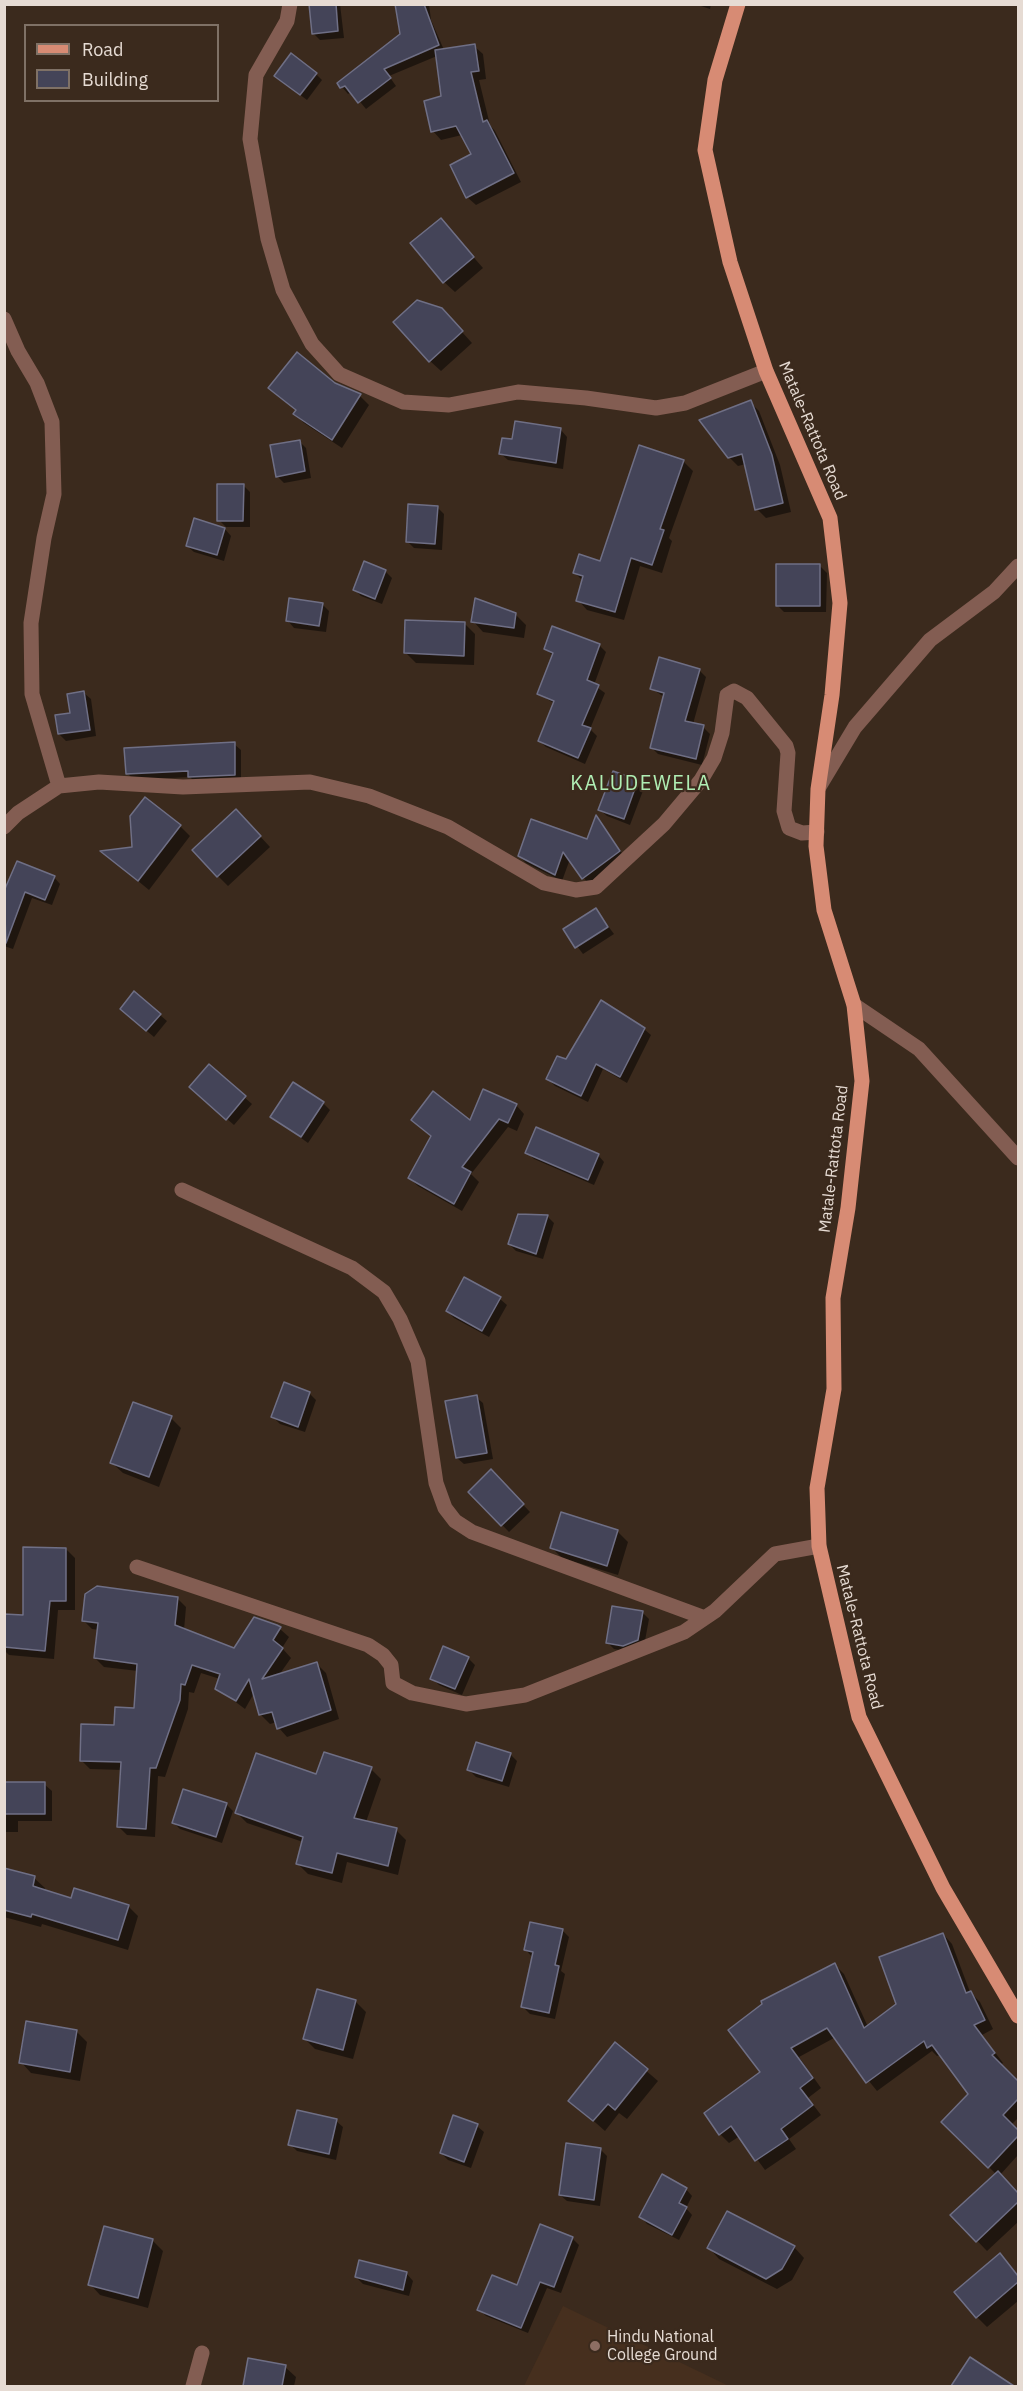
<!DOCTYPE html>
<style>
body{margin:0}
#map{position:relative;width:1023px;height:2391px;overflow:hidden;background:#3b2a1d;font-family:"IBM Plex Sans",sans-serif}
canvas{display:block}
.frame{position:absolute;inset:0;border:6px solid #e6dbd3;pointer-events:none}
.legend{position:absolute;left:24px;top:24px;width:195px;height:78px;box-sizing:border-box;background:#3b2a1d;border:2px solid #7f7166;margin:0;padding:8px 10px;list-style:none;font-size:18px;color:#e6dbd3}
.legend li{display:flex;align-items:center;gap:12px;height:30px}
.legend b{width:30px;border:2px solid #7f7166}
</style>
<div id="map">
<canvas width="1023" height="2391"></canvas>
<div class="frame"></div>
<ul class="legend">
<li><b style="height:8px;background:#d78b74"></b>Road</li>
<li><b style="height:16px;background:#444458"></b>Building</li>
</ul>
</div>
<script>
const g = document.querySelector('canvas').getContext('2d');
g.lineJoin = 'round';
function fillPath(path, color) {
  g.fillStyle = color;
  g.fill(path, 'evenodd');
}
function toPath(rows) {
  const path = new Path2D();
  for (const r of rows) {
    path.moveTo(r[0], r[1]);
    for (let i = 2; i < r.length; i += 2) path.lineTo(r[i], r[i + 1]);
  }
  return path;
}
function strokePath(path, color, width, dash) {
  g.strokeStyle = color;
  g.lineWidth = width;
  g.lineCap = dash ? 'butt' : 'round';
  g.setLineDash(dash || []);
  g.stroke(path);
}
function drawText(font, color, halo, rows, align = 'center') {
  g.font = font + ' "IBM Plex Sans",sans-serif';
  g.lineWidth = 4.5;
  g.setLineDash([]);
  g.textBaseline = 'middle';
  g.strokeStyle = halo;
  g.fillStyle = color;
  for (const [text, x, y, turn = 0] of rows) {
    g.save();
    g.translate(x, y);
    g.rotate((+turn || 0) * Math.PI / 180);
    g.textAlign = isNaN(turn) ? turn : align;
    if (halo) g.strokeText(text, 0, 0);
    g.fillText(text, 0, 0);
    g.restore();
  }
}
fillPath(toPath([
 [563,2306,729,2386,524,2386]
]), '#462f1e');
fillPath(toPath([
 [311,4,340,4,344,38,320,40,313,33],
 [396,4,429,4,431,20,444,50,474,46,483,54,486,79,479,80,490,125,495,131,521,182,476,205,467,197,473,155,462,135,441,140,433,131,443,98,437,56,389,76,396,86,366,109,352,92,348,94,342,87,401,35],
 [695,4,711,4,710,9],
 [316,74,322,80,307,100,283,82],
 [441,220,483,268,455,292,444,282],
 [452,321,472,343,441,371,430,361],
 [334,384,360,396,369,405,342,448,304,423,295,414,297,411,279,397],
 [750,402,759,411,780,465,791,512,766,518,757,509,746,464,738,466,729,457],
 [561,430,567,437,563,469,508,460,501,454,513,441],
 [299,441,306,448,311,478,284,483,277,476],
 [683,461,693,471,669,538,672,541,662,573,640,566,624,620,587,610,578,600,583,581,575,573,601,562],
 [243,485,250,492,250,527,226,527,219,520],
 [437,507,444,514,442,550,414,548,407,541],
 [225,529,231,536,224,561,194,552,187,546],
 [820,566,827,573,826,612,784,612,777,605],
 [385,571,392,578,382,604,361,596,355,590],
 [322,604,329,611,326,632,294,628,288,621],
 [515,614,526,625,524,638,483,632,473,621],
 [465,624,475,634,474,665,416,663,405,652],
 [599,645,606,652,594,685,605,693,590,729,597,736,585,764,546,747,539,741,555,704,539,694,553,656,546,649],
 [699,670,706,677,693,724,703,727,710,734,702,765,658,754,652,748,664,697,651,688],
 [84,693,91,699,96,736,66,741,59,734],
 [234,744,241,750,241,781,196,783,190,777,134,780,127,773],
 [637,781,644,788,630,825,607,816,600,810],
 [597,818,626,859,589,885,570,859,562,881,526,863,519,856,588,841],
 [246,821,270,847,228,886,218,876],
 [180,826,190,836,149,890,103,852,134,849],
 [54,877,60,884,52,905,32,898,13,949,4,946,4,895],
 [596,910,614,934,583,954,565,930],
 [128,1015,160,1015,167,1021,154,1037],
 [644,1029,651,1035,627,1083,603,1069,588,1102,555,1086,548,1079,566,1061],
 [209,1066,252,1104,234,1125,198,1094],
 [323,1103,330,1110,308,1143,272,1117],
 [516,1105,524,1114,517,1131,508,1127,471,1174,479,1182,462,1211,418,1186,409,1178,432,1137,413,1120,470,1122],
 [527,1152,598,1155,604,1162,594,1185,534,1159],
 [519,1215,548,1217,554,1223,543,1259,516,1251,509,1244],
 [500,1299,507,1305,489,1337,454,1318,447,1311],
 [309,1393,316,1400,305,1432,280,1424,273,1417],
 [476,1397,483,1403,493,1459,464,1464,457,1458],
 [171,1418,181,1428,159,1487,123,1473,112,1463],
 [491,1471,530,1512,509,1532,470,1492],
 [617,1531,628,1542,618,1575,562,1558,552,1548],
 [66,1549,75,1558,75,1610,58,1610,54,1659,9,1655,4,1650,4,1615,25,1617],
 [177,1598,186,1607,184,1630,234,1649,276,1626,280,1629,289,1637,282,1648,291,1658,279,1675,317,1664,326,1673,339,1719,287,1737,279,1728,277,1722,270,1724,261,1715,254,1693,245,1709,217,1688,220,1679,201,1673,194,1693,189,1692,188,1709,165,1777,158,1776,155,1837,127,1835,118,1826,122,1770,90,1769,81,1760,135,1709,138,1671,104,1667,95,1658,99,1630,92,1629,83,1620],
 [642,1612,649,1619,644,1646,630,1652,614,1649,607,1642],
 [468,1658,475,1665,462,1695,439,1685,432,1678],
 [510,1754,517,1761,509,1787,476,1777,469,1770],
 [371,1769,381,1779,366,1822,396,1830,406,1840,398,1875,347,1862,342,1883,308,1874,298,1864,303,1842,247,1823,237,1813,317,1776],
 [4,1783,44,1784,52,1791,52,1821,18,1821,18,1832,4,1832],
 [226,1804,233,1811,222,1843,180,1829,173,1822],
 [4,1870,34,1878,45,1888,44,1891,72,1900,128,1906,138,1916,128,1950,42,1924,41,1927,4,1917],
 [562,1930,569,1937,561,1971,565,1974,555,2019,530,2014,523,2007,532,1957,526,1950],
 [943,1934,952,1944,970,1992,980,2002,993,2029,982,2035,1003,2063,1000,2065,1018,2083,1018,2118,1011,2125,1018,2132,1018,2155,1000,2175,1018,2194,1018,2222,987,2251,952,2215,996,2174,943,2122,970,2094,941,2055,937,2056,932,2051,877,2091,834,2038,799,2057,821,2088,808,2098,821,2115,789,2139,796,2149,765,2170,740,2136,729,2143,720,2134,835,1965,844,1974,868,2027,898,2005],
 [355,2001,366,2012,353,2059,315,2049,305,2039],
 [77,2032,87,2042,80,2081,31,2073,21,2062],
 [615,2044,658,2081,627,2119,619,2113,605,2131,570,2100],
 [336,2121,343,2127,336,2160,297,2151,290,2144],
 [477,2126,484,2132,471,2168,448,2160,441,2153],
 [600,2149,607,2156,600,2206,567,2201,560,2195],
 [686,2189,692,2196,686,2208,692,2215,679,2240,647,2224,641,2217],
 [572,2238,579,2245,561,2293,547,2288,528,2333,486,2316,479,2309,518,2287],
 [152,2240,163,2251,148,2308,100,2295,90,2284],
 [794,2247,804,2258,792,2280,777,2289,719,2259,709,2248],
 [1000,2255,1018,2276,1018,2301,987,2327,977,2317],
 [360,2262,407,2274,413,2281,409,2296,363,2284,356,2277],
 [971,2359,1012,2386,953,2386],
 [249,2360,285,2367,296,2377,294,2386,245,2386]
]), '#0007');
const building = toPath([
 [309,4,336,4,338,31,312,34,309,4],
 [395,4,424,4,439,45,384,69,391,78,358,103,345,86,340,88,337,83,400,34,395,4],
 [475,44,479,71,471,72,483,122,487,120,514,173,466,198,450,165,471,154,456,126,431,132,424,101,441,96,435,50,475,44],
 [291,53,317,73,300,95,274,76,291,53],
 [441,218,474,257,443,283,410,243,441,218],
 [417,300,442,308,463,331,429,362,393,322,417,300],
 [297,352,335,383,361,394,332,440,293,414,296,410,268,388,297,352],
 [751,400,772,455,783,503,755,510,742,454,728,458,699,420,751,400],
 [515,421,561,428,556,463,499,454,502,438,512,439,515,421],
 [300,440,305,471,276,477,270,445,300,440],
 [639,445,684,460,660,529,664,530,652,565,631,558,615,612,576,601,583,576,573,573,579,554,600,561,639,445],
 [217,484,244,484,243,521,217,521,217,484],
 [408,504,438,506,435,544,406,542,408,504],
 [194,518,225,528,217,555,186,546,194,518],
 [364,561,386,570,375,599,353,590,364,561],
 [776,564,820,564,820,606,776,606,776,564],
 [289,598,323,603,319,626,286,621,289,598],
 [475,598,516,613,514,628,471,622,475,598],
 [405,620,465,622,464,656,404,653,405,620],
 [552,626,600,644,587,680,599,685,582,725,591,728,578,758,538,741,554,701,537,694,553,653,544,649,552,626],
 [659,657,700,669,685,721,704,725,696,759,650,748,664,693,650,689,659,657],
 [84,691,90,730,58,734,55,715,70,713,67,694,84,691],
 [235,742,235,775,188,777,188,771,126,774,124,748,235,742],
 [613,771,638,780,624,819,598,810,613,771],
 [145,797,181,825,138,881,100,851,132,847,130,816,145,797],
 [236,809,261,836,217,877,192,850,236,809],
 [596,815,620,851,582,879,563,852,555,875,518,856,531,819,587,839,596,815],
 [17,861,55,876,45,900,25,892,6,943,4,891,17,861],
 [596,908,608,927,575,948,563,929,596,908],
 [134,991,161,1014,146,1031,120,1009,134,991],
 [601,1000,645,1028,620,1077,596,1064,581,1096,546,1079,557,1056,566,1059,601,1000],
 [209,1064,246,1096,226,1120,189,1087,209,1064],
 [293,1082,324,1102,301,1137,270,1117,293,1082],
 [483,1089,517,1104,508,1123,499,1119,462,1167,471,1172,454,1204,408,1178,431,1136,411,1120,433,1091,470,1120,483,1089],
 [536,1127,599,1154,588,1180,525,1153,536,1127],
 [518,1214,548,1215,536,1254,508,1244,518,1214],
 [464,1277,501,1297,482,1331,446,1311,464,1277],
 [284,1382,310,1392,298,1427,271,1417,284,1382],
 [477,1395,487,1453,456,1458,445,1401,477,1395],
 [133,1402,172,1416,149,1477,110,1463,133,1402],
 [491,1469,524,1504,501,1526,468,1492,491,1469],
 [561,1512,618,1530,607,1566,550,1548,561,1512],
 [23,1547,66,1548,66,1601,50,1601,45,1651,4,1647,4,1614,23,1615,23,1547],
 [97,1586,178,1597,175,1625,234,1648,254,1617,277,1625,281,1627,273,1640,283,1648,262,1679,317,1662,331,1710,277,1729,272,1712,259,1715,249,1679,236,1701,215,1689,220,1674,192,1665,185,1685,181,1684,180,1700,156,1768,150,1768,146,1829,117,1827,121,1762,80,1761,81,1724,114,1725,115,1707,134,1708,137,1664,94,1658,98,1623,82,1621,85,1594,97,1586],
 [612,1606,643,1611,638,1640,623,1646,606,1643,612,1606],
 [443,1646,469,1657,455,1689,430,1679,443,1646],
 [476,1742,511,1753,502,1781,467,1770,476,1742],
 [324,1752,372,1767,354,1818,397,1828,388,1866,337,1853,332,1873,296,1864,303,1837,235,1813,256,1753,316,1774,324,1752],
 [4,1782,45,1782,45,1814,4,1814,4,1782],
 [183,1789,227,1803,216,1837,172,1823,183,1789],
 [4,1868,35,1876,33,1886,39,1888,71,1898,74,1888,129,1905,118,1940,32,1914,31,1917,4,1910,4,1868],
 [530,1922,563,1929,555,1965,559,1966,549,2013,521,2007,533,1952,524,1950,530,1922],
 [943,1933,966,1993,971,1991,985,2020,974,2025,995,2053,992,2055,1018,2081,1018,2099,1003,2115,1018,2130,1018,2136,988,2168,941,2122,968,2094,932,2045,927,2048,924,2041,866,2083,827,2028,791,2048,813,2078,800,2088,813,2105,781,2129,788,2139,755,2161,731,2126,719,2135,704,2113,760,2072,728,2030,762,2004,761,2001,835,1963,864,2028,896,2004,879,1957,943,1933],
 [317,1989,356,2000,343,2050,303,2039,317,1989],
 [26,2021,77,2030,70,2072,19,2063,26,2021],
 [615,2042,648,2069,615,2110,608,2104,593,2121,568,2101,615,2042],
 [297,2110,337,2119,329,2154,288,2145,297,2110],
 [453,2115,478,2124,464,2162,440,2153,453,2115],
 [566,2143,601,2148,594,2200,559,2195,566,2143],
 [998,2171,1018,2193,1018,2202,976,2242,950,2215,998,2171],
 [662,2174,687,2188,679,2203,687,2207,672,2235,639,2217,662,2174],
 [727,2211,795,2246,782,2269,766,2279,707,2248,727,2211],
 [540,2224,573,2237,554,2287,540,2282,521,2328,477,2310,492,2275,517,2285,540,2224],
 [104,2226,153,2239,138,2298,88,2285,104,2226],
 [1000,2253,1018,2276,1018,2282,976,2318,954,2292,1000,2253],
 [359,2260,407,2272,403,2290,355,2277,359,2260],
 [970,2357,1014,2386,951,2386,970,2357],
 [248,2358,286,2365,282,2386,243,2386,248,2358]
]);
fillPath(building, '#444458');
strokePath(building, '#6f6f85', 1.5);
strokePath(toPath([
 [290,4,287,21,256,75,250,139,268,239,283,290,312,344,339,374,403,402,449,405,518,392,586,398,656,408,685,403,766,371],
 [4,319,18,351,37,383,52,422,54,494,44,538,31,623,32,694,59,786],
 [819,787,855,727,930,640,994,592,1018,566],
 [4,827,18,813,59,786,99,782,183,787,310,782,369,796,448,827,544,883,576,890,596,887,664,824,701,780,714,758,722,733,727,695,734,691,747,698,786,746,788,753,784,811,789,828,802,833,817,832],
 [854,1005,919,1049,1018,1158],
 [182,1190,352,1268,384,1292,400,1319,418,1361,436,1483,445,1508,455,1521,472,1532,705,1618],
 [137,1567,368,1645,383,1655,391,1665,393,1683,412,1693,466,1704,525,1695,684,1632,715,1611,775,1554,819,1546],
 [193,2386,202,2353]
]), '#835d52', 15);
strokePath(toPath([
 [738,4,715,80,705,150,730,262,766,371,830,518,840,603,832,695,818,789,816,846,824,910,854,1005,862,1081,848,1208,833,1298,834,1389,817,1488,819,1546,859,1717,943,1888,1018,2016]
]), '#d78b74', 15);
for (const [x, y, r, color] of [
 [595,2346,6,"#8d6e63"]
]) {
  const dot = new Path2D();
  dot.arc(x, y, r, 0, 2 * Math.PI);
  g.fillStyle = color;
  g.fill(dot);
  strokePath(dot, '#3b2a1d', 2);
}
drawText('16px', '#e6dbd3', '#3b2a1d', [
 ["Matale-Rattota Road",812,431,67],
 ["Matale-Rattota Road",834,1159,-83],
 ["Matale-Rattota Road",859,1637,76]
]);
drawText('16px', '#e6dbd3', '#3b2a1d', [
 ["Hindu National",607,2337],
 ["College Ground",607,2355]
], 'left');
g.letterSpacing = '1.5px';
drawText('20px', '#b0eeb4', '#3b2a1d', [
 ["KALUDEWELA",641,784]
]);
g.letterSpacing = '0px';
</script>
